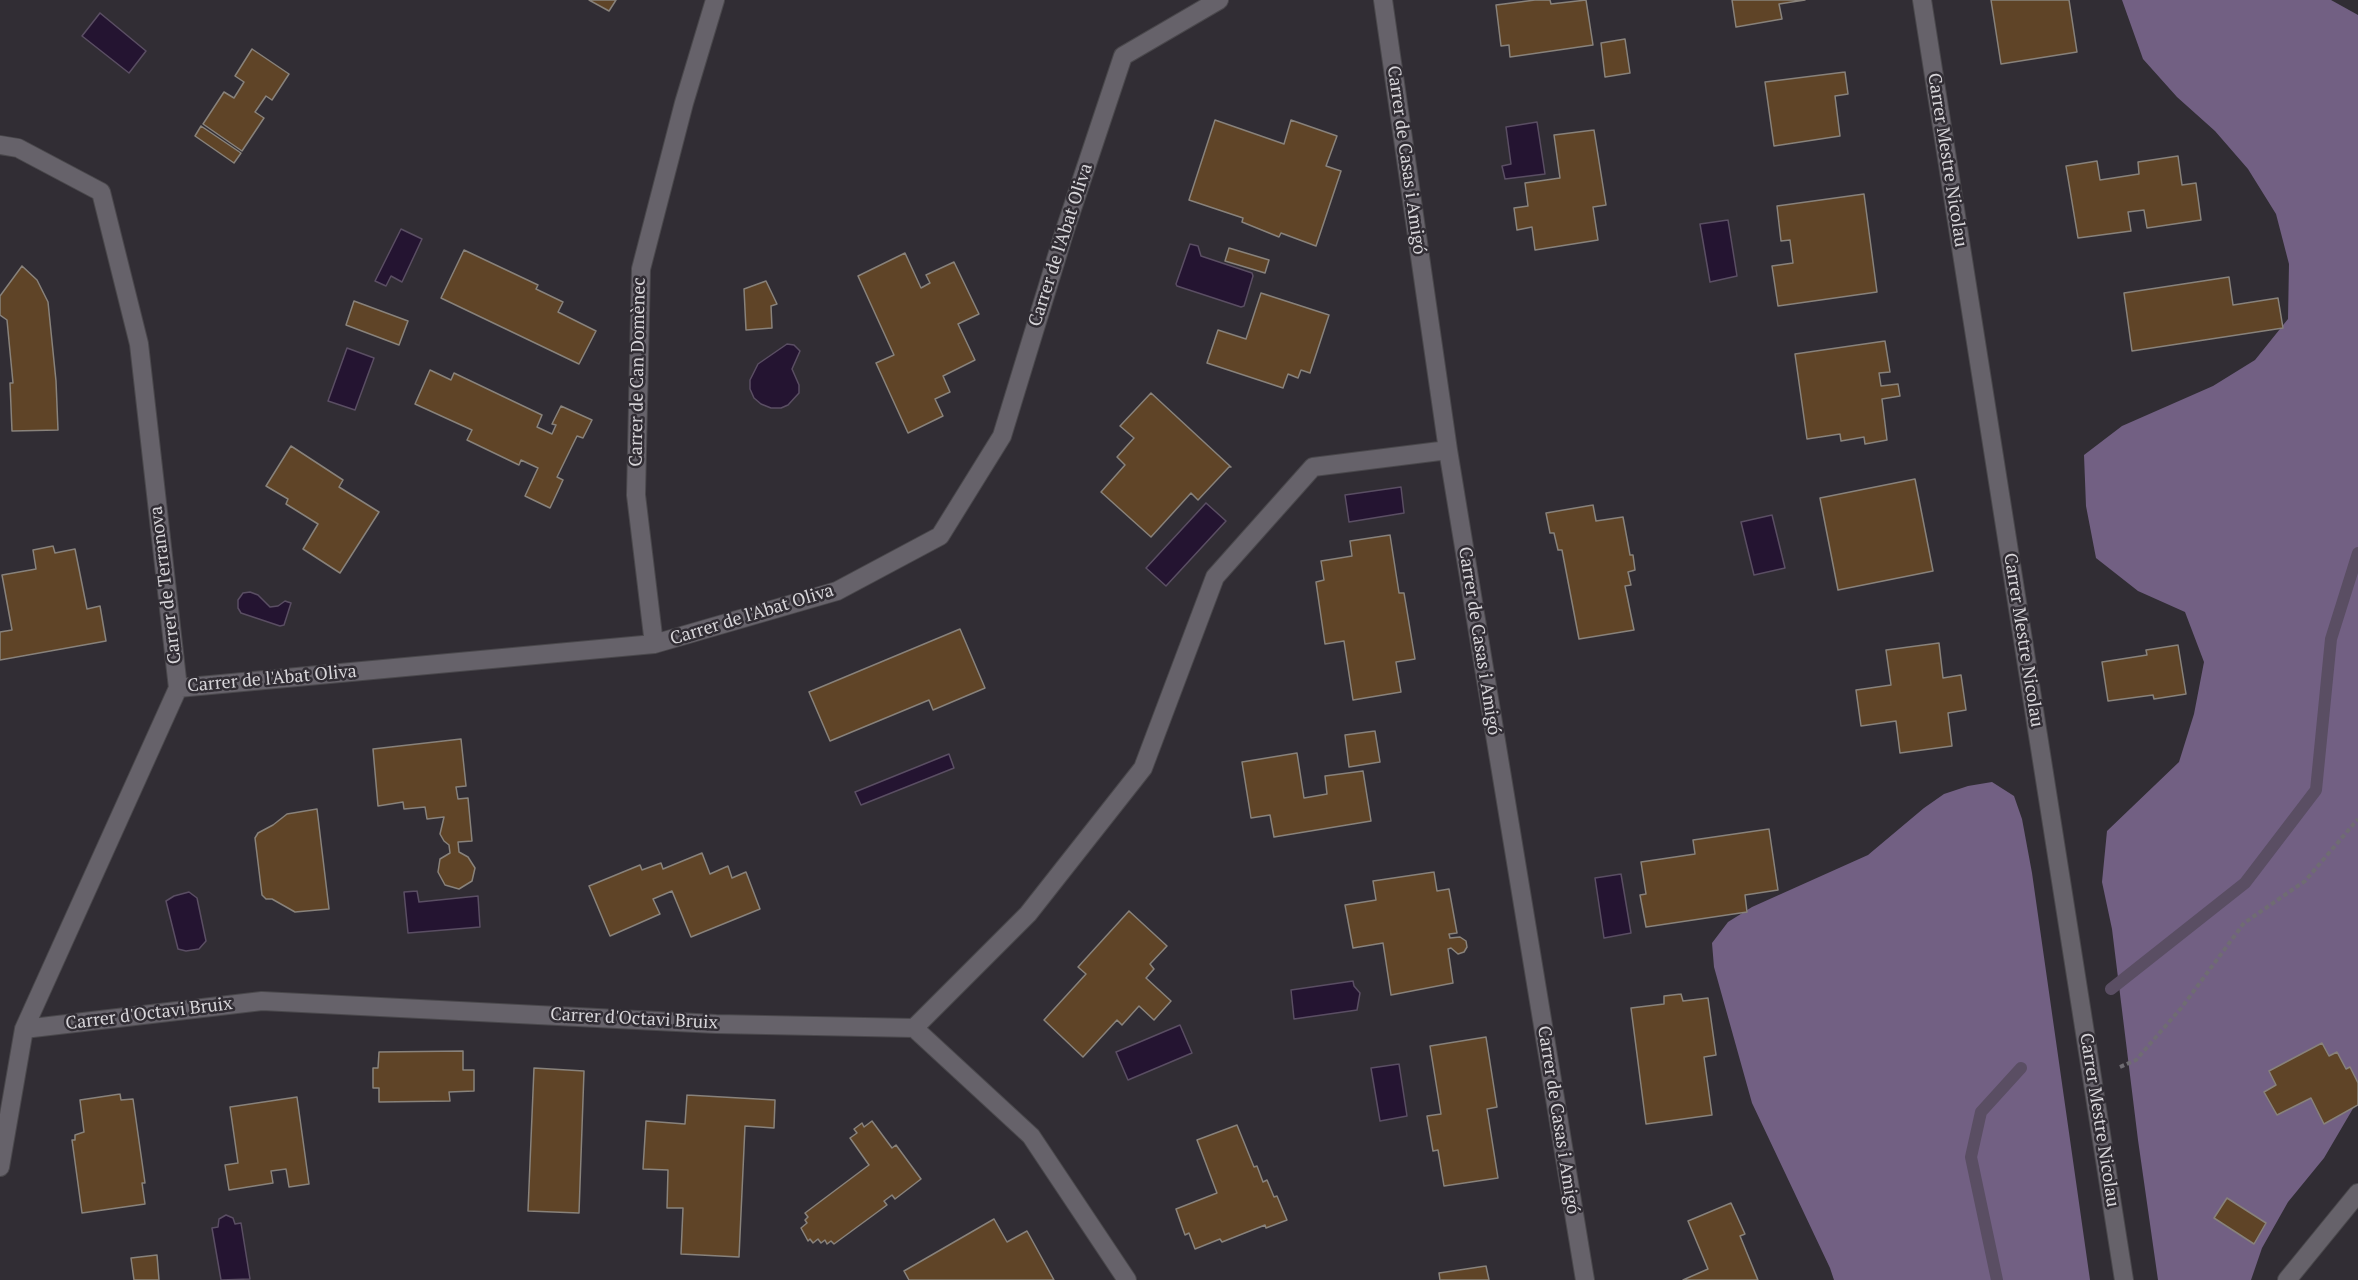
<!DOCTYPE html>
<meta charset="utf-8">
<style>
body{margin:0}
canvas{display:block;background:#312d34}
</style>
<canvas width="2358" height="1280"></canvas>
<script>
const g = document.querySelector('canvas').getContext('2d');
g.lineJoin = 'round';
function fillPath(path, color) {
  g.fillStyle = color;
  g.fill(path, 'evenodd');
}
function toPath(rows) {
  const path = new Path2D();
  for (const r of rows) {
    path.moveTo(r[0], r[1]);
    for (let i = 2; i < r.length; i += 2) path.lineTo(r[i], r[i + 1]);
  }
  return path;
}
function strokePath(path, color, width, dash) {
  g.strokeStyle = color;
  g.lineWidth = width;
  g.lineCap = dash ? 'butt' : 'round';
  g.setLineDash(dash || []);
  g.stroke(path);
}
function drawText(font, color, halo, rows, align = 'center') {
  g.font = font + ' "PT Serif",serif';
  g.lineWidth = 5;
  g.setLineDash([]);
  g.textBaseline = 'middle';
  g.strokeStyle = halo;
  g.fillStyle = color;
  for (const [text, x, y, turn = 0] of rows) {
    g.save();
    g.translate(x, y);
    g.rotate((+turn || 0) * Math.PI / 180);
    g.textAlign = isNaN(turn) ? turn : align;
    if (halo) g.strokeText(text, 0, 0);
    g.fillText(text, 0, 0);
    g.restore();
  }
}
fillPath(toPath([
 [2122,0,2331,0,2358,15,2358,1100,2324,1158,2288,1202,2262,1248,2251,1280,2158,1280,2138,1140,2112,929,2102,882,2107,831,2179,762,2194,714,2204,662,2185,612,2138,591,2096,558,2086,506,2084,455,2122,426,2213,386,2255,360,2288,319,2289,264,2276,214,2248,169,2215,131,2177,97,2143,59],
 [1992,782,2014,796,2022,819,2032,873,2090,1280,1834,1280,1830,1268,1752,1103,1714,967,1712,943,1728,922,1752,907,1868,855,1924,808,1944,794,1968,786]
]), '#726083');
const water = toPath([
 [100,13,146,51,129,73,82,36,100,13],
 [1537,122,1545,174,1505,179,1502,166,1511,164,1506,127,1537,122],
 [1728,220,1737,276,1710,282,1700,224,1728,220],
 [401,229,422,239,402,282,391,276,386,286,375,281,401,229],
 [1190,244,1198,246,1201,256,1252,273,1253,276,1244,306,1241,307,1177,286,1176,284,1190,244],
 [787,344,794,345,800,351,792,369,799,385,799,393,788,405,781,408,771,408,761,404,754,398,750,389,750,380,758,364,787,344],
 [347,348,374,358,355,410,328,401,347,348],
 [1401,487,1404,513,1349,522,1345,495,1401,487],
 [1206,503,1226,521,1166,586,1146,568,1206,503],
 [1772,515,1785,568,1754,575,1741,522,1772,515],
 [250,592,258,595,270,607,278,606,285,601,291,603,284,625,280,626,241,613,238,608,238,600,243,593,250,592],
 [949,754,954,768,861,805,855,792,949,754],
 [1621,874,1631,933,1604,938,1595,878,1621,874],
 [417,891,419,902,478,896,480,927,408,933,404,892,417,891],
 [189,892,197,898,206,941,199,949,186,951,178,949,166,901,174,896,189,892],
 [1353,981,1354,986,1360,993,1357,1010,1294,1019,1291,990,1353,981],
 [1180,1025,1192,1053,1128,1080,1116,1052,1180,1025],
 [1399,1064,1407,1116,1380,1121,1371,1068,1399,1064],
 [226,1215,233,1218,235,1224,241,1223,250,1279,221,1280,212,1228,218,1227,219,1219,226,1215]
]);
fillPath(water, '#241431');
strokePath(water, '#5a4e63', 1.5);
strokePath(toPath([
 [2111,989,2245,883,2316,790,2331,639,2358,553],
 [1997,1280,1971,1157,1981,1112,2021,1068]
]), '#5a4e63', 12);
const building = toPath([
 [589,0,616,0,609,11,589,0],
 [1535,0,1550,0,1551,4,1586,0,1593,45,1510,57,1509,45,1501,46,1496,5,1535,0],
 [1732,0,1805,0,1779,4,1782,19,1736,27,1732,0],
 [1991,0,2069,0,2077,52,2001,64,1991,0],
 [1625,39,1630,73,1605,77,1601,43,1625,39],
 [252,49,289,74,272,100,266,96,255,112,264,118,242,151,203,124,224,92,234,98,244,82,235,76,252,49],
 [1845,72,1848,94,1835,96,1840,136,1774,146,1765,82,1845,72],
 [1215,120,1284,144,1291,120,1337,136,1326,166,1341,171,1316,246,1281,233,1279,237,1242,222,1243,218,1189,200,1215,120],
 [201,126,241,153,234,163,195,136,201,126],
 [1594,130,1606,205,1593,207,1598,240,1535,250,1532,227,1517,230,1514,208,1528,206,1525,183,1560,178,1554,135,1594,130],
 [2178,156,2182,185,2196,183,2201,220,2147,228,2144,210,2128,212,2131,231,2078,238,2066,166,2097,161,2100,180,2139,174,2138,162,2178,156],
 [1864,194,1877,292,1778,306,1772,266,1793,263,1790,240,1781,241,1777,206,1864,194],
 [1229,248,1269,260,1265,273,1225,261,1229,248],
 [464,250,538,285,536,289,563,302,558,312,596,331,579,364,441,298,464,250],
 [905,253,921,288,930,283,926,275,954,262,979,314,958,324,975,360,943,376,950,392,935,399,943,416,908,433,876,363,894,355,858,276,905,253],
 [22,266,37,280,48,302,56,381,58,430,12,431,10,383,13,383,7,320,0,315,0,296,22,266],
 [2229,277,2233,305,2278,298,2283,328,2132,351,2124,293,2229,277],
 [766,281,777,304,771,306,772,328,746,330,744,289,766,281],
 [1261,293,1329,315,1310,373,1301,370,1298,378,1288,374,1283,388,1207,363,1218,330,1246,339,1261,293],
 [354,301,408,321,399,345,346,325,354,301],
 [1885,341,1890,372,1879,373,1881,386,1898,384,1900,396,1882,399,1887,440,1865,444,1864,437,1841,441,1840,434,1807,439,1795,354,1885,341],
 [430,370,451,380,454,373,542,415,537,427,552,434,556,425,552,424,561,406,592,420,583,438,577,436,557,477,563,480,550,508,525,496,538,468,521,460,519,465,467,440,472,430,415,404,430,370],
 [1151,393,1231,467,1229,467,1198,500,1191,493,1151,537,1101,492,1125,465,1117,457,1134,438,1120,426,1151,393],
 [291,446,343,480,339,487,379,512,340,573,303,549,318,524,286,504,288,499,266,486,291,446],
 [1915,479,1933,571,1838,590,1820,498,1915,479],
 [1593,505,1596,521,1623,517,1630,555,1633,555,1635,570,1628,572,1631,585,1625,586,1634,630,1579,639,1562,550,1558,550,1554,533,1550,533,1546,513,1593,505],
 [1390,535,1399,593,1404,593,1415,659,1396,662,1401,692,1353,700,1344,641,1325,644,1316,582,1324,580,1321,561,1352,556,1350,541,1390,535],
 [53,546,55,553,75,549,87,609,100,606,106,641,0,660,0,632,12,630,2,575,36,569,33,550,53,546],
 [960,629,985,688,933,710,929,700,830,741,809,692,960,629],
 [1939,643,1943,678,1961,675,1966,710,1948,713,1952,746,1900,753,1896,721,1861,726,1856,690,1891,685,1886,650,1939,643],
 [2178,645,2186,694,2154,699,2153,695,2108,701,2102,662,2147,655,2146,650,2178,645],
 [1375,731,1380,762,1349,767,1345,735,1375,731],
 [461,739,466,786,456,787,458,799,468,798,472,841,458,842,459,852,468,857,475,868,472,881,459,889,445,885,438,872,440,859,450,853,449,845,444,841,440,834,444,817,427,819,425,807,404,809,403,802,378,806,373,749,461,739],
 [1297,753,1304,798,1327,794,1325,776,1363,771,1371,821,1274,837,1270,815,1251,818,1242,762,1297,753],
 [317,809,329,909,295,912,272,899,266,899,262,895,255,838,258,833,273,825,287,814,317,809],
 [1769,829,1778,890,1745,895,1747,912,1646,927,1640,895,1646,894,1641,862,1695,854,1693,840,1769,829],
 [702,853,710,874,728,866,732,878,746,872,760,909,691,937,672,891,653,899,660,914,610,936,589,886,640,865,642,870,661,863,663,869,702,853],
 [1434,872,1437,891,1449,889,1457,933,1449,934,1450,938,1460,937,1466,941,1467,947,1464,952,1458,954,1451,948,1448,949,1453,983,1391,995,1383,943,1353,948,1345,905,1376,900,1373,881,1434,872],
 [1129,911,1167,946,1150,964,1154,969,1146,978,1171,1001,1154,1020,1139,1006,1122,1025,1117,1020,1083,1057,1044,1020,1086,974,1078,967,1129,911],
 [1681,994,1683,1001,1708,998,1716,1055,1704,1057,1712,1115,1646,1124,1631,1008,1664,1004,1664,996,1681,994],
 [1486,1037,1497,1107,1487,1109,1498,1178,1444,1186,1438,1150,1433,1151,1427,1116,1441,1114,1430,1046,1486,1037],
 [2322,1043,2329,1056,2337,1052,2346,1069,2350,1067,2358,1083,2358,1105,2324,1124,2311,1098,2277,1115,2264,1092,2276,1085,2269,1071,2322,1043],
 [463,1051,463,1070,474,1070,474,1091,449,1092,450,1101,379,1102,379,1088,373,1088,373,1068,378,1068,379,1052,463,1051],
 [534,1068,584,1071,579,1213,528,1211,534,1068],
 [120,1094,121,1100,133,1099,145,1183,142,1183,145,1204,82,1213,72,1140,75,1140,75,1135,84,1132,80,1100,120,1094],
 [687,1095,775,1100,774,1128,745,1126,739,1257,681,1254,683,1208,667,1208,668,1170,643,1169,646,1121,685,1124,687,1095],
 [297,1097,309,1184,289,1187,286,1169,271,1171,273,1183,229,1190,225,1165,238,1163,230,1107,297,1097],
 [872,1121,892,1148,896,1145,921,1179,895,1199,892,1195,884,1201,887,1205,834,1244,831,1241,827,1244,825,1240,821,1243,818,1239,813,1243,810,1239,808,1241,801,1228,807,1223,805,1220,808,1217,805,1213,869,1165,850,1138,857,1133,854,1129,862,1123,864,1127,872,1121],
 [1237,1125,1254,1167,1257,1166,1263,1182,1267,1180,1274,1197,1277,1196,1287,1220,1266,1228,1265,1225,1222,1242,1220,1239,1195,1249,1189,1233,1185,1235,1176,1209,1217,1193,1197,1140,1237,1125],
 [2227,1198,2266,1223,2254,1244,2214,1218,2227,1198],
 [1731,1203,1745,1234,1740,1236,1758,1280,1683,1280,1708,1269,1688,1221,1731,1203],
 [994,1219,1007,1242,1027,1231,1054,1280,909,1280,904,1271,994,1219],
 [157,1255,159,1280,134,1280,131,1258,157,1255],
 [1486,1266,1489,1280,1440,1280,1439,1273,1486,1266]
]);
fillPath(building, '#5f4427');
strokePath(building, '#88827b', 1.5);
const street = toPath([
 [1383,0,1448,450,1585,1280],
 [1922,0,2124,1280],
 [0,145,18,148,101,192,139,344,178,688,24,1029,0,1167],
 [654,644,636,495,641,269,684,103,715,0],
 [178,688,654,644,837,591,940,536,1002,436,1065,230,1123,56,1219,0],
 [914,1028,1028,914,1143,768,1215,577,1313,467,1448,450],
 [24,1029,262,1001,716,1024,914,1028,1031,1136,1127,1280],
 [2287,1280,2358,1193]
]);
strokePath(street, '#4a484c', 20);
strokePath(toPath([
 [2120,1067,2136,1060,2182,1007,2244,923,2305,881,2358,819]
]), '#6f6c72', 4, [4.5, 3]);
strokePath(street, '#66626a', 18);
drawText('18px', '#d7d5d9', '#312d34', [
 ["Carrer de Casas i Amigó",1406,160,82],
 ["Carrer Mestre Nicolau",1947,160,81],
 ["Carrer de l'Abat Oliva",1061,245,-72],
 ["Carrer de Can Domènec",638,372,-89],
 ["Carrer de Terranova",166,585,-97],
 ["Carrer de l'Abat Oliva",752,615,-17],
 ["Carrer Mestre Nicolau",2023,640,81],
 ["Carrer de Casas i Amigó",1479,641,81],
 ["Carrer de l'Abat Oliva",272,679,-5],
 ["Carrer d'Octavi Bruix",149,1014,-7],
 ["Carrer d'Octavi Bruix",634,1019,3],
 ["Carrer de Casas i Amigó",1558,1120,81],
 ["Carrer Mestre Nicolau",2099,1120,81]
]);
</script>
